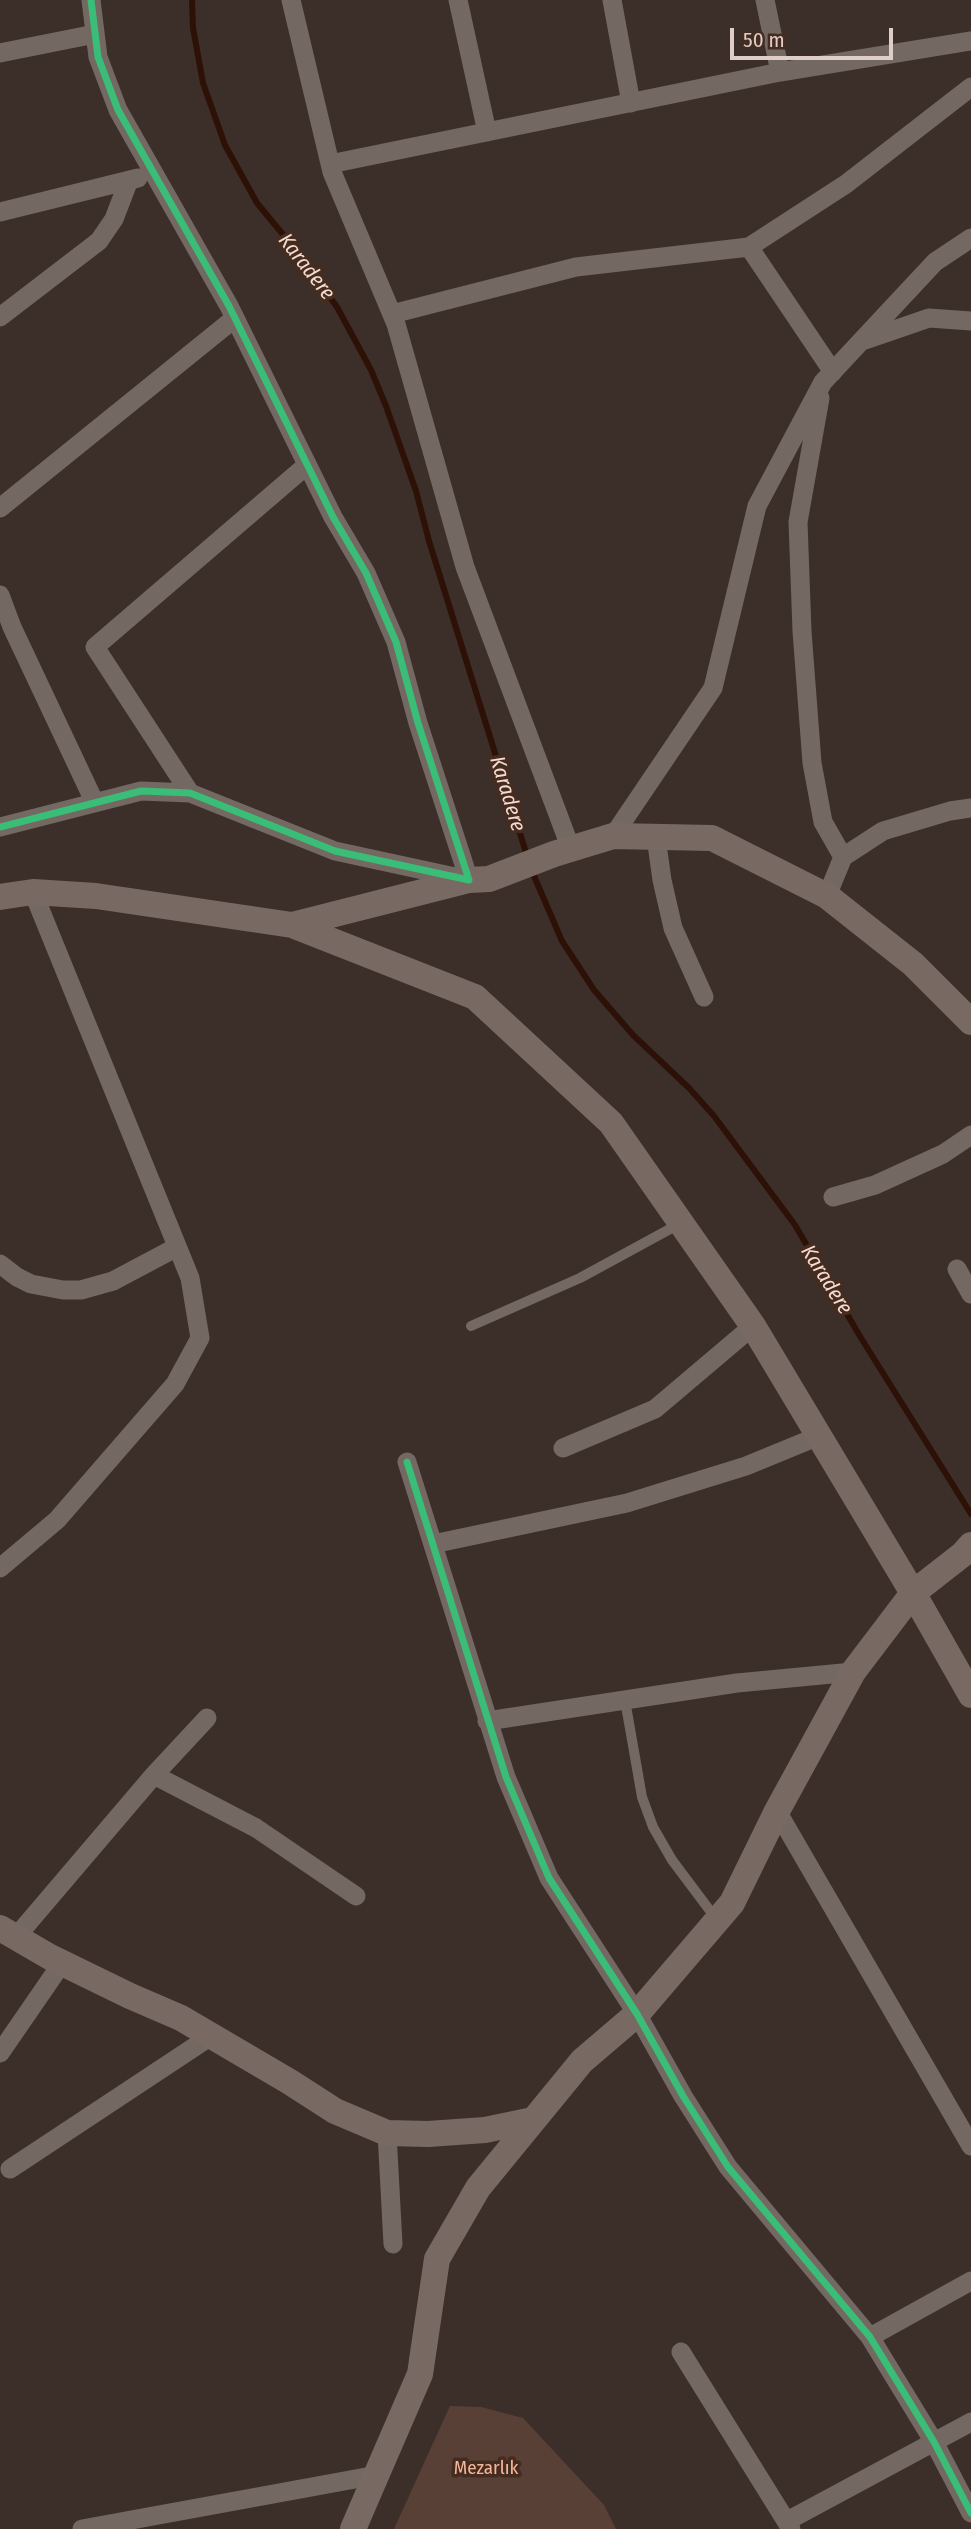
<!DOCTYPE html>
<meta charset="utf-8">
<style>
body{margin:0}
#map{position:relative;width:971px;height:2529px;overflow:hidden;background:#3c2f29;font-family:"Fira Sans Condensed",sans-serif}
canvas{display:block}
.scale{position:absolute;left:730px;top:28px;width:163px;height:32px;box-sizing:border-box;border:4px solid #decec7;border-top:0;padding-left:9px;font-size:21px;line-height:24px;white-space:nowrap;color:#decec7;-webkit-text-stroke:5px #442c21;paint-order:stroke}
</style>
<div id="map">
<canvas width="971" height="2529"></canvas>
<div class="scale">50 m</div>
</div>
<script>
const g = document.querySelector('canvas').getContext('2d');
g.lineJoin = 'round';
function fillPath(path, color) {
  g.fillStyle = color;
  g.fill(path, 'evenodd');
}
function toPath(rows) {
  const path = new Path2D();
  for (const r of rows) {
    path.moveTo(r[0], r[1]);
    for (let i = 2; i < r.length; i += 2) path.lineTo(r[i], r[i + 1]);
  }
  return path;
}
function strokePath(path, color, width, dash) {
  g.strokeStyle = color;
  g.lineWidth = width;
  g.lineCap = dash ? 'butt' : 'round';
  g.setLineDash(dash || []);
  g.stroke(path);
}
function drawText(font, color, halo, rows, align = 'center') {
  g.font = font + ' "Fira Sans Condensed",sans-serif';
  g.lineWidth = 7;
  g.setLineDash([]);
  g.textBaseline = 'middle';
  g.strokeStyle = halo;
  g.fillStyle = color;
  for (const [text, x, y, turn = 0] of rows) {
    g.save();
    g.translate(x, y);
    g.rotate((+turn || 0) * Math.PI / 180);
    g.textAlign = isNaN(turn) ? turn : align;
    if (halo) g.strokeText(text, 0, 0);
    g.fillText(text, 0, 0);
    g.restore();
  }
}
fillPath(toPath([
 [450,2406,481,2407,523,2418,604,2505,616,2529,394,2529]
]), '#594036');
strokePath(toPath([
 [192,0,193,28,203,83,225,145,257,203,299,254,337,307,371,370,386,406,416,491,429,541,528,859],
 [531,869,562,941,594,990,633,1035,689,1088,714,1116,795,1225,861,1338,971,1514]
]), '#2d1006', 6);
strokePath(toPath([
 [471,1326,580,1278,681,1223],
 [625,1700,642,1797,653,1827,672,1860,717,1920]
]), '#746863', 10);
strokePath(toPath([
 [291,0,332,172,396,324,465,567,571,849],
 [458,0,487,132],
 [612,0,631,103],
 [765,0,780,72],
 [0,53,95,34],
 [330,164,780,72,971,41],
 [0,212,138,178],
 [749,247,833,372],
 [392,314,576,267,749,247,846,184,971,87],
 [0,317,99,241,114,219,129,180],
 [865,340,929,318,971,321],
 [820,398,798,522,802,631,812,763,823,822,843,857],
 [0,508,235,318],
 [0,595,12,627,94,801],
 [190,793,95,647,307,465],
 [0,827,141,791,190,793,335,851,469,880,418,723,396,642,366,573,333,517,229,306,118,110,98,57,91,0],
 [613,836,713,688,757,506,823,382,935,262,971,238],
 [656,837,662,880,673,928,704,997],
 [827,896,843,857,883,831,950,811,971,808],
 [833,1197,875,1185,943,1154,971,1135],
 [0,1264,17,1277,31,1284,63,1290,81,1290,113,1281,177,1247],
 [957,1269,971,1294],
 [563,1448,655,1409,753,1326],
 [407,1462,506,1777,549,1878,637,2014,683,2096,728,2167,870,2337,934,2442,971,2513],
 [433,1544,627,1503,746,1466,819,1436],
 [0,1568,57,1520,175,1384,200,1338,190,1278,33,892],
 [487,1721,737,1683,853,1672],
 [154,1775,256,1828,356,1896],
 [777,1811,971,2146],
 [16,1937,154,1775,207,1718],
 [0,2053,62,1963],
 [387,2133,393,2244],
 [10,2169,211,2036],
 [870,2337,971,2281],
 [681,2352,791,2529],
 [787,2521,971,2422],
 [82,2529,377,2475]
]), '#746863', 19);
strokePath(toPath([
 [0,897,33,892,96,896,292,925,469,880,489,879,554,854,613,836,712,838,827,896,913,964,971,1022],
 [292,925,475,997,611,1123,753,1326,913,1593,971,1695],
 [0,1928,50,1957,130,1996,181,2018,290,2082,335,2111,387,2133,428,2134,485,2130,533,2120],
 [353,2529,420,2374,437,2259,478,2188,582,2061,637,2014,732,1903,777,1811,853,1672,913,1593,963,1554,971,1545]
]), '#786a63', 26);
strokePath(toPath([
 [0,827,141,791,190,793,335,851,469,880,418,723,396,642,366,573,333,517,229,306,118,110,98,57,91,0],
 [407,1462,506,1777,549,1878,637,2014,683,2096,728,2167,870,2337,934,2442,971,2513]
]), '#3abd76', 7);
drawText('19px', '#f5b59a', '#442c21', [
 ["Mezarlık",486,2469]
]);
drawText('italic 21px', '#f6dbd0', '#442c21', [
 ["Karadere",306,267,52],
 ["Karadere",507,794,73],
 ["Karadere",826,1280,58]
]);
</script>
